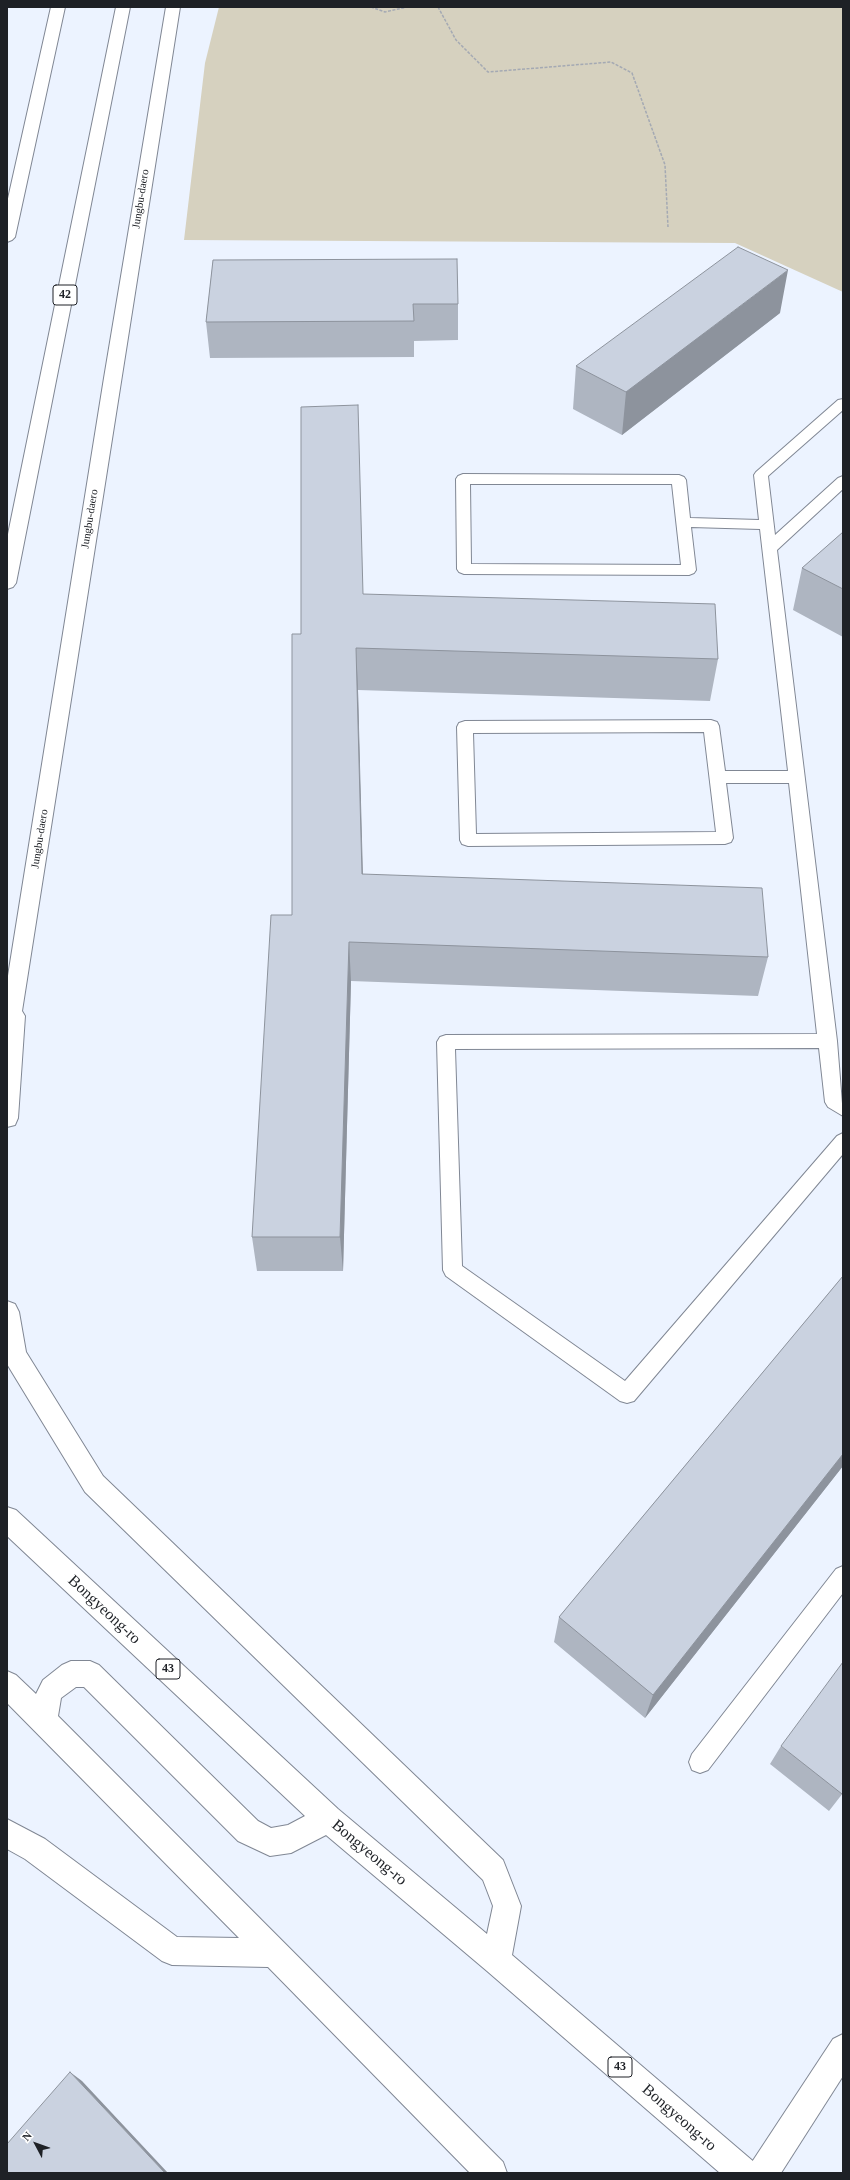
<!DOCTYPE html>
<style>
body{margin:0}
#map{position:relative;width:850px;height:2180px;overflow:hidden;background:#ecf3ff;font-family:Georgia,serif}
canvas{display:block}
.frame{position:absolute;inset:0;border:8px solid #1e2126;pointer-events:none}
.north{position:absolute;left:16px;top:2124px;width:40px;height:40px;-webkit-text-stroke:3px #fff;paint-order:stroke;rotate:311deg;font-size:11px;font-weight:700;line-height:16px;text-align:center;color:#1e2126}
.north::after{content:'';display:block;margin:auto;width:14px;height:18px;background:#1e2126;clip-path:polygon(50% 0,100% 100%,50% 72%,0 100%)}
</style>
<div id="map">
<canvas width="850" height="2180"></canvas>
<div class="frame"></div>
<div class="north">N</div>
</div>
<script>
const g = document.querySelector('canvas').getContext('2d');
g.lineJoin = 'round';
function fillPath(path, color) {
  g.fillStyle = color;
  g.fill(path, 'evenodd');
}
function toPath(rows) {
  const path = new Path2D();
  for (const r of rows) {
    path.moveTo(r[0], r[1]);
    for (let i = 2; i < r.length; i += 2) path.lineTo(r[i], r[i + 1]);
  }
  return path;
}
function strokePath(path, color, width, dash) {
  g.strokeStyle = color;
  g.lineWidth = width;
  g.lineCap = dash ? 'butt' : 'round';
  g.setLineDash(dash || []);
  g.stroke(path);
}
function drawText(font, color, halo, rows, align = 'center') {
  g.font = font + ' Georgia,serif';
  g.lineWidth = 4;
  g.setLineDash([]);
  g.textBaseline = 'middle';
  g.strokeStyle = halo;
  g.fillStyle = color;
  for (const [text, x, y, turn = 0] of rows) {
    g.save();
    g.translate(x, y);
    g.rotate((+turn || 0) * Math.PI / 180);
    g.textAlign = isNaN(turn) ? turn : align;
    if (halo) g.strokeText(text, 0, 0);
    g.fillText(text, 0, 0);
    g.restore();
  }
}
fillPath(toPath([
 [219,7,843,7,843,292,735,243,184,240,205,63]
]), '#d6d1bf');
const service = toPath([
 [843,399,843,410,768,476,775,535,838,478,843,476,843,489,777,550,837,1041,843,1116,828,1107,825,1102,819,1048,455,1049,462,1266,625,1381,837,1136,843,1133,843,1154,634,1401,627,1403,620,1401,446,1276,443,1270,437,1042,440,1037,446,1035,817,1034,789,783,726,783,733,838,731,842,725,844,468,846,462,844,460,840,457,727,459,723,465,721,711,720,717,722,719,726,725,771,788,771,760,529,691,527,696,570,694,573,689,575,464,574,459,572,457,569,456,479,458,476,463,474,679,475,684,477,686,480,690,518,759,520,754,475,756,472,838,400,843,399],
 [470,484,672,484,681,565,471,564,470,484],
 [704,732,716,832,476,834,473,733,704,732],
 [843,1566,843,1593,708,1770,700,1773,692,1770,689,1762,692,1754,836,1569,843,1566]
]);
const tertiary = toPath([
 [843,2034,843,2076,781,2173,748,2173,752,2162,833,2039,843,2034]
]);
const primary = toPath([
 [51,7,65,7,15,237,12,240,7,242,7,203,51,7],
 [116,7,130,7,16,583,13,587,7,589,7,539,116,7],
 [166,7,180,7,22,1011,25,1016,18,1118,15,1125,7,1127,7,982,104,378,166,7],
 [7,1301,15,1304,19,1312,26,1352,103,1476,503,1860,521,1906,512,1955,754,2162,758,2173,720,2173,487,1971,326,1835,291,1853,270,1856,238,1841,84,1687,76,1687,61,1698,58,1716,503,2162,507,2173,470,2173,268,1967,172,1965,162,1961,25,1859,7,1849,7,1819,45,1839,177,1937,239,1938,7,1703,7,1671,16,1675,36,1694,43,1680,62,1665,71,1661,90,1661,99,1665,258,1821,271,1828,288,1825,305,1816,7,1536,7,1507,16,1510,338,1809,487,1934,493,1906,483,1880,85,1492,7,1364,7,1301]
]);
strokePath(service, '#808794', 2);
strokePath(tertiary, '#808794', 2);
strokePath(primary, '#808794', 2);
strokePath(toPath([
 [371,7,385,12,407,7],
 [438,7,456,40,488,72,611,62,632,73,665,165,668,227]
]), '#a4a9b3', 1.5, [3, 1.5]);
fillPath(service, '#fff');
fillPath(tertiary, '#fff');
fillPath(primary, '#fff');
fillPath(toPath([
 [213,260,458,304,458,340,414,341,414,357,210,358,206,322],
 [780,313,622,435,573,409,576,366],
 [843,532,843,637,793,610,802,568],
 [364,594,718,659,710,701,358,690,362,874,768,957,758,996,351,981,343,1271,257,1271,252,1237,292,915],
 [843,1276,843,1466,645,1718,554,1642,559,1617],
 [781,1746,843,1793,829,1811,770,1764]
]), '#aeb5c1');
fillPath(toPath([
 [788,270,780,313,622,435,626,392],
 [356,648,358,690,364,914,362,874],
 [349,942,351,981,343,1271,340,1237],
 [843,1454,843,1466,645,1718,653,1695],
 [70,2072,82,2081,168,2173,165,2173]
]), '#8d939d');
const building = toPath([
 [738,247,788,270,626,392,576,366,738,247],
 [457,259,458,304,413,304,414,321,206,322,213,260,457,259],
 [358,405,363,594,715,604,718,659,356,648,362,874,762,888,768,957,349,942,340,1237,252,1237,271,915,292,915,292,634,301,634,301,407,358,405],
 [843,532,843,589,802,568,843,532],
 [843,1276,843,1454,653,1695,559,1617,843,1276],
 [843,1662,843,1793,842,1794,781,1746,843,1662],
 [70,2072,165,2173,7,2173,7,2144,70,2072]
]);
fillPath(building, '#cad2e0');
strokePath(building, '#8d939d', 1);
drawText('11px', '#1e2126', '#fff', [
 ["Jungbu-daero",141,199,-81],
 ["Jungbu-daero",90,519,-81],
 ["Jungbu-daero",40,839,-81]
]);
for (const [x, y, w] of [
 [65,295,24],
 [168,1669,24],
 [620,2067,24]
]) {
  const box = new Path2D();
  box.roundRect(x - w / 2, y - 10, w, 20, 3);
  g.fillStyle = '#fff';
  g.fill(box);
  strokePath(box, '#1e2126', 1);
}
drawText('bold 12px', '#1e2126', null, [
 ["42",65,295],
 ["43",168,1669],
 ["43",620,2067]
]);
drawText('16px', '#1e2126', '#fff', [
 ["Bongyeong-ro",104,1610,43],
 ["Bongyeong-ro",369,1853,40],
 ["Bongyeong-ro",679,2118,41]
]);
</script>
